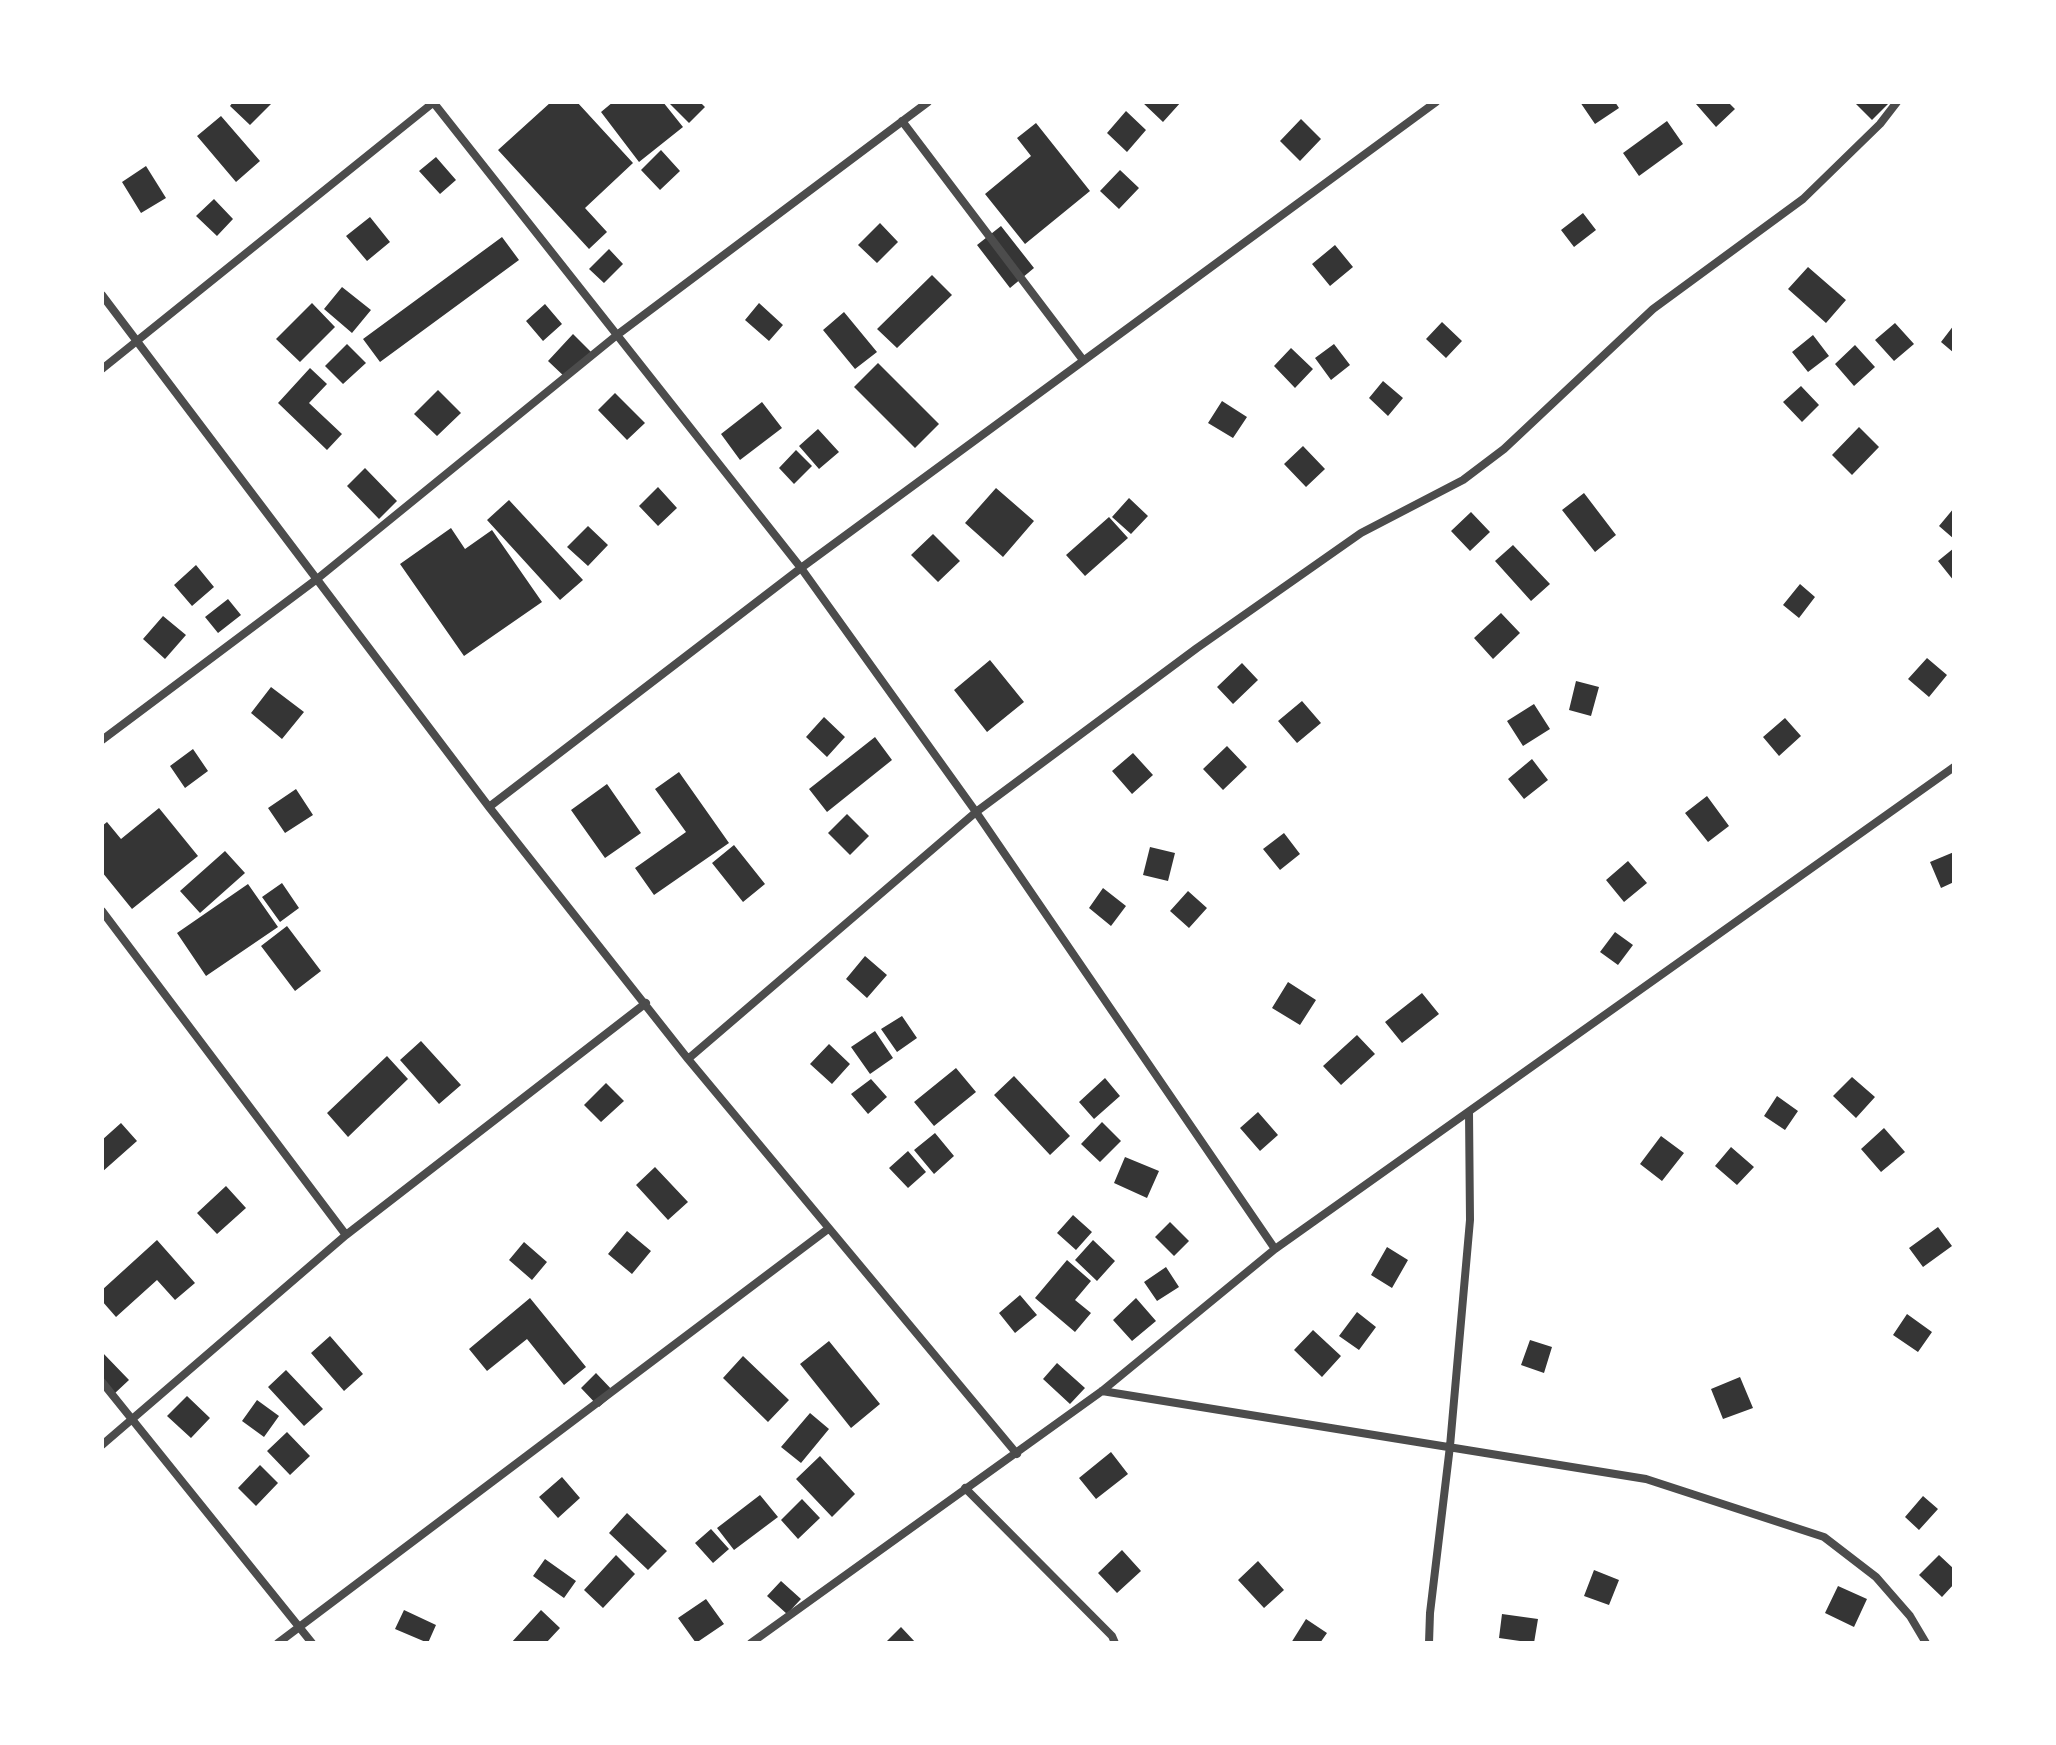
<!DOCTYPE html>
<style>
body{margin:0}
#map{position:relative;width:2056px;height:1745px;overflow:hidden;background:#fff;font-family:"Alegreya Sans",sans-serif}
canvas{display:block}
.frame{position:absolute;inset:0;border:104px solid #fff;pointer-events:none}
</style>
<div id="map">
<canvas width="2056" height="1745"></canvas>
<div class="frame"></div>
</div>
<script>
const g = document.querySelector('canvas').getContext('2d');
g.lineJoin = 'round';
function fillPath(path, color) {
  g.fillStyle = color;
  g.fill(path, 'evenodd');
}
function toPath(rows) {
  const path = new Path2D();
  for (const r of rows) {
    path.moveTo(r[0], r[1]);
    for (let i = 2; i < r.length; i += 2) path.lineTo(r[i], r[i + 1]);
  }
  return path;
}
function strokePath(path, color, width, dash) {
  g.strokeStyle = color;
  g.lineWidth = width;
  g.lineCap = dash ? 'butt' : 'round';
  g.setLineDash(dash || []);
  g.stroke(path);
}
fillPath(toPath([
 [233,102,269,102,271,104,250,125,230,106],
 [551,102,577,102,633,163,585,208,607,232,589,249,498,150],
 [613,102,663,102,683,127,639,162,601,112],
 [668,102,700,102,705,107,689,123],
 [1142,102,1181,102,1163,122],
 [1580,102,1615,102,1619,108,1595,124],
 [1698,102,1728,102,1735,109,1716,127,1696,104],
 [1854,102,1890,102,1872,120],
 [1126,111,1146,130,1127,152,1107,133],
 [221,116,260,161,236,182,197,136],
 [1301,119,1321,139,1300,161,1280,141],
 [1667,121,1683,144,1639,176,1623,153],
 [1036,123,1090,191,1025,244,985,194,1031,156,1017,138],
 [661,150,680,171,660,190,641,170],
 [436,157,456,180,440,194,419,171],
 [146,166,166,198,141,213,122,182],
 [1120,170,1139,188,1119,209,1100,191],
 [214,199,233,219,217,236,196,216],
 [1583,213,1596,230,1574,247,1561,230],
 [370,217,390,242,367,261,346,236],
 [880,223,898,242,877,263,858,245],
 [1001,226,1034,268,1010,288,977,245],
 [502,237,519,260,380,362,363,339],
 [1335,245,1353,267,1330,286,1312,264],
 [609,249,623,264,604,283,589,269],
 [1808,267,1846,300,1826,323,1788,289],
 [932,275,952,295,897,348,877,329],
 [342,287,371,310,352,333,324,309],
 [312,303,335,327,300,362,276,339],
 [759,303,783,325,769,341,745,320],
 [545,304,562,324,543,341,526,321],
 [844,312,877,352,855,369,823,330],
 [1442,322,1462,341,1446,358,1426,339],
 [1895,323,1914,344,1894,361,1875,340],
 [1954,325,1954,353,1941,342],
 [573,334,592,353,567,379,548,361],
 [1813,335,1829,356,1808,372,1792,352],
 [347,344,366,363,343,384,325,366],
 [1334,344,1350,365,1331,380,1315,358],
 [1855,345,1875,367,1854,386,1835,364],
 [1291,348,1313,369,1295,388,1274,366],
 [878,363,939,424,915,448,854,387],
 [310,368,327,384,309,403,342,434,327,450,278,403],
 [1383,381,1403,398,1388,416,1369,398],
 [1801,386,1819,405,1802,422,1783,402],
 [438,390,461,413,437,436,414,414],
 [615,393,645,423,627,440,598,410],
 [1222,401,1247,417,1233,438,1208,423],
 [762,402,782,428,740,460,721,434],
 [1859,427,1879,447,1852,475,1832,455],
 [818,429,839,452,819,469,799,446],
 [1303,446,1325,469,1306,487,1284,464],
 [796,450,812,466,794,484,779,468],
 [365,468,397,501,379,519,347,486],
 [658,487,677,508,658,526,639,506],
 [996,488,1034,521,1003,557,965,523],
 [1584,493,1616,535,1595,552,1562,510],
 [1129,498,1148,516,1131,534,1112,517],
 [509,500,583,580,560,600,487,520],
 [1954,508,1954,539,1939,526],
 [1471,512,1490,532,1470,551,1451,531],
 [1109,517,1128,538,1085,576,1066,555],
 [588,526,608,545,588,566,567,547],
 [451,528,465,549,492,530,542,602,464,656,400,564],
 [933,534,960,561,938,582,911,555],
 [1513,545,1550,584,1531,601,1495,561],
 [1954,548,1954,581,1938,561],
 [196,565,214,587,192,606,174,585],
 [1800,584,1815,597,1799,618,1783,605],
 [228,599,241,615,218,633,205,617],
 [1501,613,1520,633,1493,659,1474,638],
 [163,616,186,635,165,659,143,639],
 [1927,658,1947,675,1929,697,1908,679],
 [990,660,1024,702,987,732,954,690],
 [1242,663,1258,680,1233,704,1217,687],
 [1576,681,1599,687,1591,716,1569,710],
 [271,687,304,712,282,739,251,713],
 [1302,701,1321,723,1297,743,1278,721],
 [1534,704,1550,729,1523,746,1507,721],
 [824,717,845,737,827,757,806,737],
 [1785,718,1801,736,1779,756,1763,737],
 [875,737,892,760,827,812,809,789],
 [1227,746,1247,767,1223,790,1203,769],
 [193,749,208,771,185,788,170,766],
 [1133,753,1153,775,1132,794,1112,771],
 [1532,759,1548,780,1524,799,1508,779],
 [679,772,729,843,654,895,635,868,686,832,655,789],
 [607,784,641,833,605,858,571,810],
 [296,789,313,815,285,833,268,808],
 [1707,796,1729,826,1708,842,1685,813],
 [159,808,198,856,132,909,102,872,102,826,107,822,121,839],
 [847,814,869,836,850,855,828,833],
 [1284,833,1300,854,1280,870,1263,849],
 [734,845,765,884,743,902,712,863],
 [1150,847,1175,853,1168,881,1143,875],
 [225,851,245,873,200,913,180,891],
 [1954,852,1954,882,1941,888,1930,862],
 [1628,861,1647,883,1624,902,1606,880],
 [282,883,299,908,280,922,262,897],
 [248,884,278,927,206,976,177,933],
 [1103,888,1126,906,1111,926,1089,908],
 [1188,891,1207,908,1189,928,1170,911],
 [287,926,321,971,295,991,261,946],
 [1615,932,1633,945,1618,965,1600,952],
 [865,956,887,975,867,998,846,979],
 [1288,982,1316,1000,1300,1025,1272,1008],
 [1422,993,1439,1014,1402,1043,1385,1022],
 [902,1016,917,1038,897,1052,881,1029],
 [875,1031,893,1058,870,1074,851,1047],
 [1357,1035,1375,1054,1341,1085,1323,1066],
 [421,1041,461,1085,439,1104,400,1060],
 [829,1044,850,1064,832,1084,810,1064],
 [387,1056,408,1079,348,1137,327,1113],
 [956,1068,976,1092,934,1126,914,1102],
 [1014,1076,1070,1136,1050,1155,994,1095],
 [1852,1077,1875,1097,1856,1118,1833,1096],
 [1105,1078,1120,1096,1094,1119,1079,1102],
 [871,1079,887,1097,868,1114,851,1094],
 [606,1083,624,1101,601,1122,584,1105],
 [1777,1096,1798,1111,1785,1130,1764,1116],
 [1258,1112,1278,1135,1260,1151,1240,1128],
 [1102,1122,1121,1141,1100,1162,1081,1144],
 [121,1123,137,1141,102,1172,102,1140],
 [1884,1128,1905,1152,1881,1172,1861,1149],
 [935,1133,954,1156,934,1174,914,1150],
 [1661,1136,1684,1153,1662,1181,1640,1164],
 [1731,1147,1754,1167,1737,1185,1715,1166],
 [908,1151,926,1172,908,1188,889,1168],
 [1125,1157,1159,1171,1147,1198,1114,1183],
 [655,1167,688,1202,668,1220,636,1185],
 [226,1186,246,1208,217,1234,197,1213],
 [1073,1215,1092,1232,1076,1250,1057,1233],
 [1170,1222,1189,1241,1174,1256,1155,1237],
 [1938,1227,1952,1246,1923,1267,1909,1248],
 [627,1231,651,1251,632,1274,608,1254],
 [157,1240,195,1283,175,1300,157,1280,116,1317,102,1301,102,1290],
 [1093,1240,1115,1261,1097,1281,1075,1260],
 [524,1242,547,1262,532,1280,509,1260],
 [1387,1247,1408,1260,1392,1288,1371,1275],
 [1067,1260,1091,1281,1075,1300,1091,1313,1075,1332,1035,1298],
 [1166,1267,1179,1287,1157,1301,1144,1282],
 [1020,1295,1037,1315,1015,1333,999,1313],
 [530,1298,586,1367,564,1385,527,1339,487,1371,469,1349],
 [1136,1298,1156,1321,1132,1341,1113,1320],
 [1357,1312,1376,1327,1359,1350,1339,1336],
 [1907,1314,1932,1332,1918,1352,1893,1335],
 [1313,1330,1341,1356,1322,1377,1294,1350],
 [330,1336,363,1374,344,1391,311,1353],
 [1530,1340,1552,1347,1544,1373,1521,1365],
 [829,1341,880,1404,851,1428,800,1364],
 [102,1352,129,1380,114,1394,102,1381],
 [743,1356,789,1400,768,1422,723,1378],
 [1057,1363,1085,1388,1070,1404,1043,1379],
 [286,1370,323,1409,304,1426,268,1387],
 [596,1373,615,1393,599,1407,581,1388],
 [1740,1377,1753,1408,1723,1419,1711,1389],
 [187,1396,210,1418,191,1438,167,1416],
 [257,1400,279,1416,264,1437,242,1421],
 [810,1413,829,1429,801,1463,781,1447],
 [287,1432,310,1456,290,1475,267,1451],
 [1111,1452,1128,1474,1096,1499,1079,1478],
 [820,1456,855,1494,832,1517,796,1479],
 [260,1465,278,1483,256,1506,238,1488],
 [562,1477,580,1498,558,1518,539,1497],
 [760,1495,778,1517,734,1550,717,1528],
 [1923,1496,1938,1509,1919,1530,1905,1517],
 [802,1499,820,1518,798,1539,781,1520],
 [627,1513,667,1551,648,1570,609,1533],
 [711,1529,729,1549,713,1563,695,1543],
 [1122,1550,1141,1571,1117,1593,1098,1573],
 [616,1555,635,1574,603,1608,584,1590],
 [1939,1555,1954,1569,1954,1584,1942,1597,1919,1575],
 [545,1559,576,1581,564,1598,533,1576],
 [1258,1561,1284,1590,1264,1608,1238,1580],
 [1594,1570,1619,1580,1609,1605,1584,1596],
 [781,1581,801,1599,787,1614,767,1596],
 [1838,1586,1867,1599,1854,1627,1825,1613],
 [706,1599,724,1624,696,1643,678,1618],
 [404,1610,436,1625,428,1643,395,1629],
 [541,1610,560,1628,546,1643,511,1643],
 [1502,1614,1538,1619,1534,1643,1499,1638],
 [1306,1619,1327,1633,1320,1643,1291,1643],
 [901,1627,916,1643,885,1643]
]), '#353535');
strokePath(toPath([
 [433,102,801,568,976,812,1275,1249],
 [902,121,1083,360],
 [102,295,489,807,688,1059,1017,1454],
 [102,369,434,102],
 [102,740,317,579,617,335,928,102],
 [489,807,801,568,1436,102],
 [102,911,346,1235],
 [688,1059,976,812,1197,648,1361,533,1463,480,1504,449,1653,309,1803,199,1880,124,1897,102],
 [102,1382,312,1643],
 [1102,1391,1646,1479,1824,1537,1876,1577,1910,1616,1926,1643],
 [102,1445,346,1235,646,1003],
 [965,1488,1112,1636,1115,1643],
 [278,1643,828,1229],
 [751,1643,1102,1391,1275,1249,1954,767],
 [1429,1643,1430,1613,1450,1446,1470,1220,1469,1112]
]), '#4c4c4c', 8);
</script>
